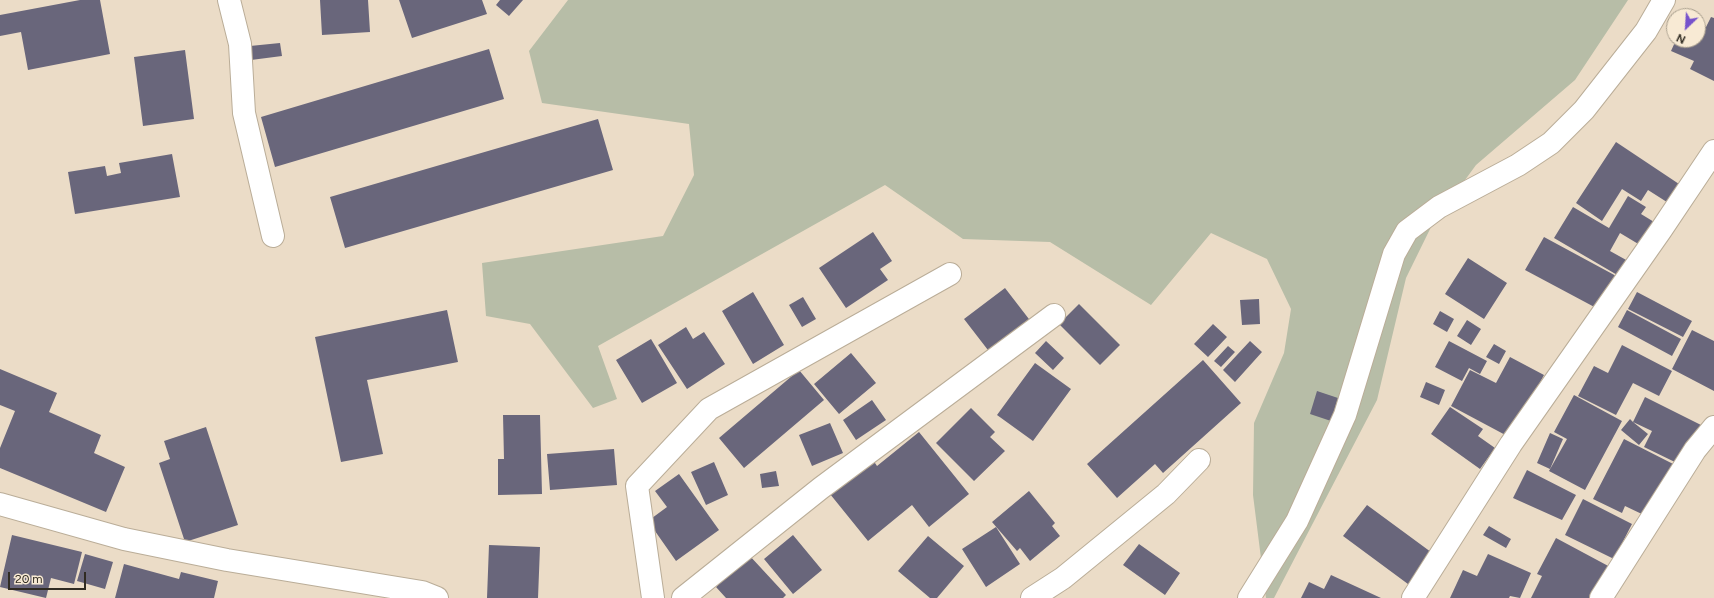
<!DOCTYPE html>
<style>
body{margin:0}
#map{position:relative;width:1714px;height:598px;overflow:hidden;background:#ebdcc7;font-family:Figtree,sans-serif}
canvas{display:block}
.north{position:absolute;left:1666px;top:8px;width:40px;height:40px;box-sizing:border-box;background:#f8ead4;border:1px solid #a89e8d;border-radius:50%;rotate:205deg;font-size:11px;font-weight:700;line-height:16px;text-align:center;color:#302b22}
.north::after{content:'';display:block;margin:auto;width:14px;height:18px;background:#7652cc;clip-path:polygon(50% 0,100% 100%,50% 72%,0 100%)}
.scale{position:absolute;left:8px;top:572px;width:78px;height:18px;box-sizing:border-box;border:2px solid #302b22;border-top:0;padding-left:5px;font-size:12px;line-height:14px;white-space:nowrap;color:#302b22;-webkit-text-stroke:3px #f8ead4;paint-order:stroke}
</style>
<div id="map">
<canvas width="1714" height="598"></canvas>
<div class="north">N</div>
<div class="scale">20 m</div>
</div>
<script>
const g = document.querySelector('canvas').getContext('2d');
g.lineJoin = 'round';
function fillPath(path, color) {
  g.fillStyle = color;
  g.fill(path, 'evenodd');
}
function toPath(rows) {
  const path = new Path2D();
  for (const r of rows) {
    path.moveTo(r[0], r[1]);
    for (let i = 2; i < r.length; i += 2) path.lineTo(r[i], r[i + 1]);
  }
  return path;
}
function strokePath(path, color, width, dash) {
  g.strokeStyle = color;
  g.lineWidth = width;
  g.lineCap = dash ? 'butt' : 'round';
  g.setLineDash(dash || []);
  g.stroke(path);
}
fillPath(toPath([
 [568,0,1628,0,1575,80,1476,165,1432,225,1406,278,1377,400,1274,598,1266,598,1253,495,1254,423,1284,353,1291,309,1267,259,1211,233,1151,305,1050,242,963,239,885,185,598,346,617,399,593,408,530,324,486,316,482,263,663,236,694,175,689,124,542,103,529,51]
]), '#b7bda7');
fillPath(toPath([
 [80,0,100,0,110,54,28,70,21,32,0,36,0,15],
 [320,0,368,0,370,32,322,35],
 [399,0,482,0,487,14,412,38],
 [500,0,523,0,509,16,496,5],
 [1711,17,1714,18,1714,81,1690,69,1694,61,1671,51,1676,40,1698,40,1698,23,1706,27],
 [280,43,282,56,251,60,250,46],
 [489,49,504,99,275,167,261,117],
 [185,50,194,119,143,126,134,57],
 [598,119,613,170,345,248,330,197],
 [1616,142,1682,186,1670,204,1648,190,1641,201,1622,189,1602,221,1576,203],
 [172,154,180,197,75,214,68,172,105,166,107,176,121,173,119,163],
 [1628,196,1646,207,1641,214,1659,225,1645,248,1620,233,1610,251,1628,261,1619,276,1554,238,1573,207,1609,228],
 [873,232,892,261,880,269,888,280,846,308,819,268],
 [1544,237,1618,277,1600,310,1525,270],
 [1468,258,1507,283,1484,319,1445,294],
 [1005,288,1032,323,991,354,964,319],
 [753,292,784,345,753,364,722,311],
 [1637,292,1692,321,1683,337,1628,309],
 [803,297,816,319,802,327,789,305],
 [1259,299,1260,324,1242,325,1240,300],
 [1079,304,1120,345,1100,365,1059,324],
 [447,310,458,362,367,380,383,454,341,462,315,337],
 [1627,310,1681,339,1672,356,1618,327],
 [1440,311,1454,319,1447,332,1433,324],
 [1467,320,1481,329,1471,345,1457,336],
 [1213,324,1227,337,1208,357,1194,344],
 [686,327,693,339,704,332,725,364,687,389,658,345],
 [1692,330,1714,341,1714,391,1672,369],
 [651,339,677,383,642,403,616,360],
 [1046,341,1064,358,1053,370,1035,353],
 [1250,341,1262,352,1235,382,1223,370],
 [1449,341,1487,361,1480,374,1469,368,1462,381,1435,367],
 [1494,344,1506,351,1499,364,1486,357],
 [1622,345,1672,371,1659,396,1633,383,1616,415,1578,396,1594,366,1608,373],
 [1228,346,1235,352,1221,367,1214,361],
 [851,353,876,383,839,414,814,384],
 [1510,357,1544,375,1511,438,1451,406,1470,370,1496,383],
 [1203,360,1241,403,1163,473,1155,464,1117,498,1087,464],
 [1035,363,1071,389,1033,441,997,415],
 [0,369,57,393,49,412,101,435,94,453,125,467,106,512,0,468,0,448,15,411,0,405],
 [799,370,824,400,744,468,719,438],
 [1426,382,1445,390,1439,405,1420,397],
 [1317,391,1338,398,1331,421,1310,414],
 [1574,395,1622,421,1585,490,1549,471,1567,439,1554,432],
 [1645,397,1701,425,1681,465,1644,447,1652,431,1633,422,1648,434,1639,445,1621,430,1630,419,1633,422],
 [872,400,886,420,856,440,843,420],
 [1450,407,1483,429,1478,436,1495,448,1480,469,1431,434],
 [971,408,995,432,990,437,1005,451,974,481,936,443],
 [503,415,540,415,542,494,498,495,498,459,504,459],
 [830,423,843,453,812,466,799,435],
 [206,427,238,525,185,542,159,463,170,459,164,441],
 [919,432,969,494,929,527,912,505,868,541,830,494,873,460,877,466],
 [1550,433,1563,439,1550,469,1537,463],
 [1624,439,1681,468,1646,516,1625,506,1622,513,1593,499],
 [614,449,617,485,550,490,547,454],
 [714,462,728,495,706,505,691,472],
 [1527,470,1576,495,1562,520,1513,498],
 [776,471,779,486,762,488,760,474],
 [679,474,719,530,676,561,648,521,667,507,655,491],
 [1029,491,1055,523,1052,526,1060,536,1030,561,1020,548,1017,551,992,522],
 [1583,499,1632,524,1614,559,1565,535],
 [1367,505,1435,555,1412,587,1343,536],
 [1489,526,1511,539,1506,548,1483,535],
 [996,527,1020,564,986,587,962,549],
 [12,535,82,552,74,584,51,578,46,598,0,587],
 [793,535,822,570,793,594,764,559],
 [928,536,964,566,937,598,930,598,898,571],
 [1556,538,1612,568,1596,598,1531,598,1542,576,1537,574],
 [1139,544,1180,573,1165,595,1123,565],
 [489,545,540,547,538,598,487,598],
 [85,554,113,562,105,589,77,581],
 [1488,554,1531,573,1520,598,1510,596,1509,598,1450,598,1463,570,1477,576],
 [749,555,786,595,783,598,726,598,716,587],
 [124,564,179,579,181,572,218,581,214,598,115,598],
 [1331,575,1381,598,1301,598,1309,582,1324,589]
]), '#69667b');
const street = toPath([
 [229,0,240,44,244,113,273,236],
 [0,504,124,539,227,560,422,592,437,598],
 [653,598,637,486,709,409,950,274],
 [683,598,821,488,1054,315],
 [1032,598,1063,578,1166,494,1199,460],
 [1249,598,1297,521,1345,415,1394,254,1407,231,1439,207,1518,165,1551,143,1584,110,1646,31,1664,0],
 [1413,598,1511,444,1661,230,1714,151],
 [1601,598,1695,450,1714,427]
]);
strokePath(street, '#baad98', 24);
strokePath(street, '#fff', 22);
</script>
